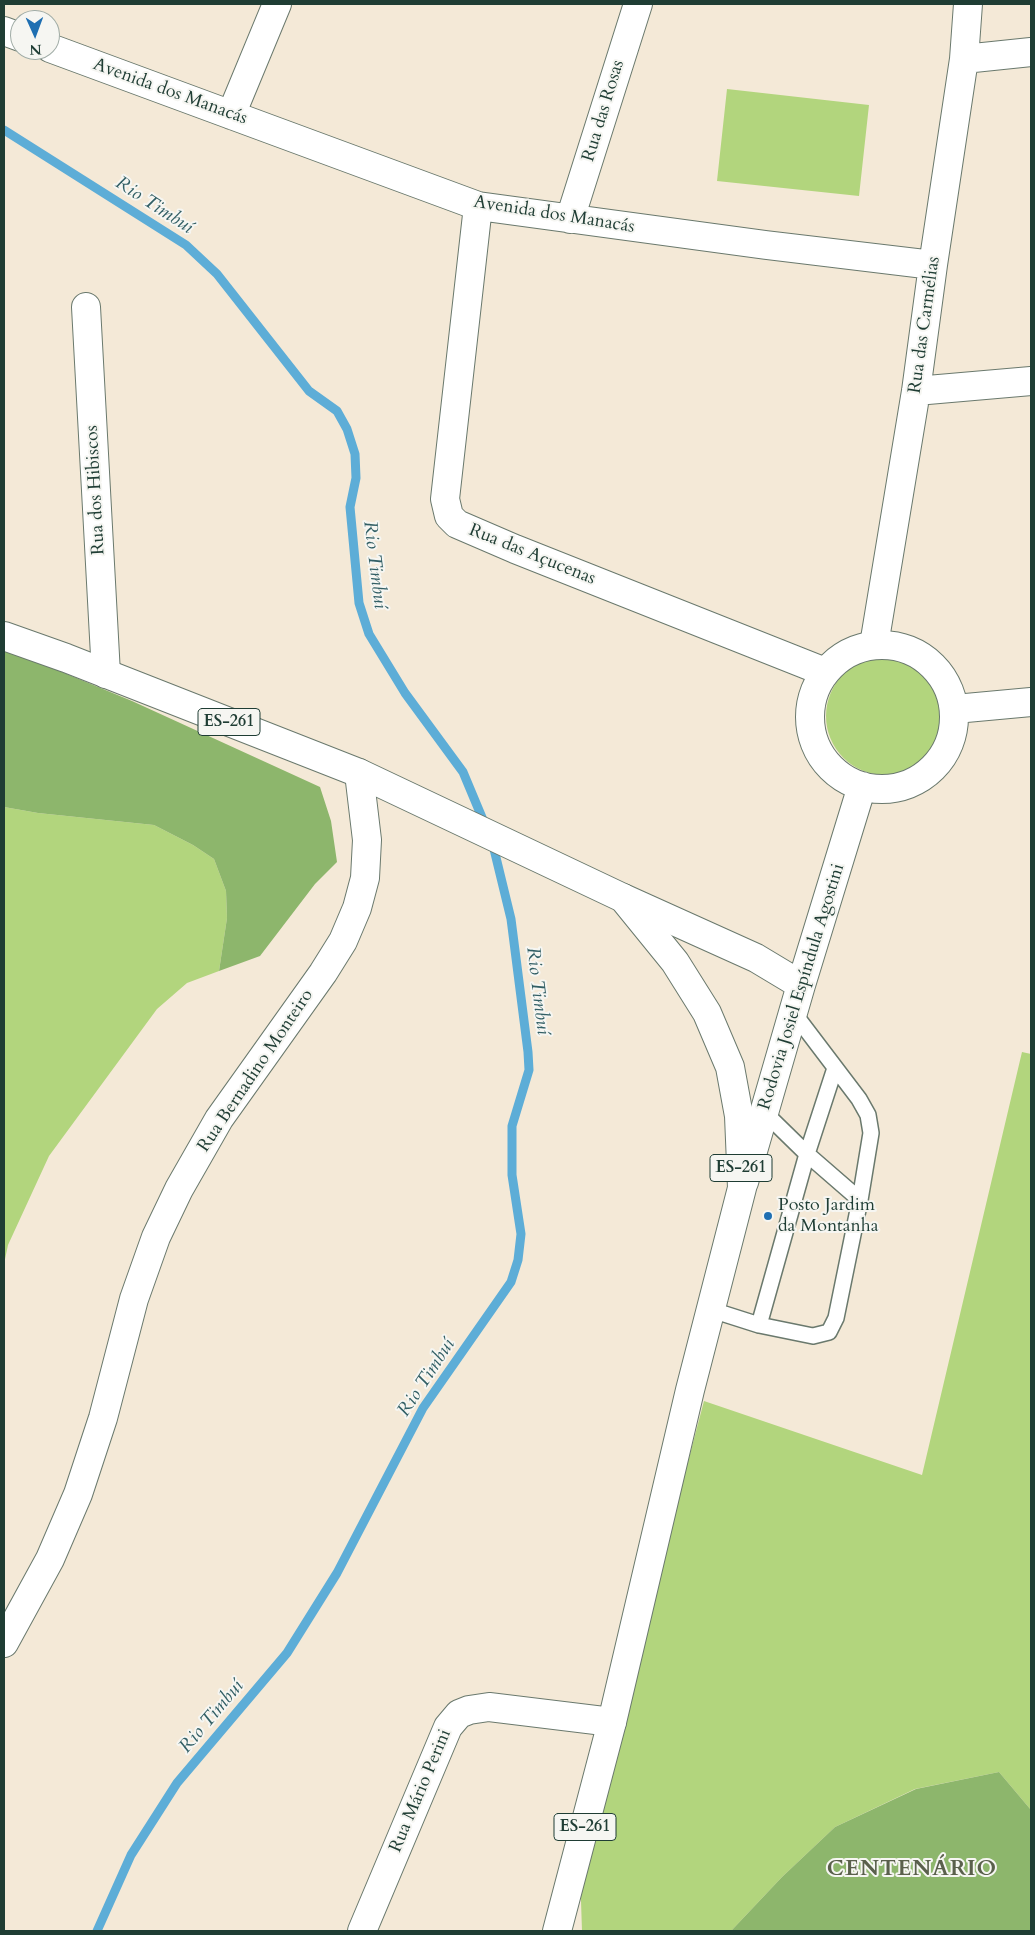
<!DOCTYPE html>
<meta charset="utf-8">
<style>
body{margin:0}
#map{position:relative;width:1035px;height:1935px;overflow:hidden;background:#f4e9d7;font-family:Cardo,serif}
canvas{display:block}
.frame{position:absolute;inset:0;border:5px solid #1f3d34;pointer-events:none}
.north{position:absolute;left:10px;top:10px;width:50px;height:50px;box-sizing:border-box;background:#f6f6f2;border:1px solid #a0aca6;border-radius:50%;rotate:178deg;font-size:14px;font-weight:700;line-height:20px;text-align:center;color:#1f3d34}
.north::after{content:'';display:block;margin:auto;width:18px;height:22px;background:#1f6fb2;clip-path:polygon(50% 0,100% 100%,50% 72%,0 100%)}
</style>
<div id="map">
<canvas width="1035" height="1935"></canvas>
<div class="frame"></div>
<div class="north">N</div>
</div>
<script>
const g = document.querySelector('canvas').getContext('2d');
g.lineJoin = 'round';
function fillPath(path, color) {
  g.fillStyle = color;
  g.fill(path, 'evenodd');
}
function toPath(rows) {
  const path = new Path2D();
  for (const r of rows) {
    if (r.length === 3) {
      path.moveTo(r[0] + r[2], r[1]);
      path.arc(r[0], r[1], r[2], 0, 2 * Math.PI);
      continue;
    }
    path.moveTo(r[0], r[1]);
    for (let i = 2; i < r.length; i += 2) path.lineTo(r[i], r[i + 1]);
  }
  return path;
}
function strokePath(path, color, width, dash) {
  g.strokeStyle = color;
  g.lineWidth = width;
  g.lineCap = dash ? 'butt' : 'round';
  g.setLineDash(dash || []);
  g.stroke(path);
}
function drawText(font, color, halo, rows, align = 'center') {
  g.font = font + ' Cardo,serif';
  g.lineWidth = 4;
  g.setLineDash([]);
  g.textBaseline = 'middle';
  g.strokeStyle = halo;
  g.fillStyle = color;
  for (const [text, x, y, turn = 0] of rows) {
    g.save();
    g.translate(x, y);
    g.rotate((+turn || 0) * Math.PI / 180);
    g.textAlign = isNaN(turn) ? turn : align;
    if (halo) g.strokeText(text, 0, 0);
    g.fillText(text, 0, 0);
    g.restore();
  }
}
fillPath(toPath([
 [727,89,869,105,859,196,717,181],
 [885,716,59],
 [4,807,38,813,154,825,193,845,214,859,226,891,227,918,219,971,187,983,157,1009,49,1156,8,1245,4,1264],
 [1022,1052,1031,1054,1031,1810,999,1772,915,1789,835,1827,782,1877,731,1931,582,1931,580,1871,704,1401,922,1475]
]), '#b2d57d');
fillPath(toPath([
 [4,648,132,701,320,787,331,821,337,862,315,884,260,956,219,971,227,918,226,891,214,859,193,845,154,825,38,813,4,807],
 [999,1772,1031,1810,1031,1931,731,1931,782,1877,835,1827,916,1789]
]), '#8db66c');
strokePath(toPath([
 [4,130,186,245,217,274,309,391,337,411,347,429,355,454,356,478,350,507,359,603,369,634,405,693,463,772,486,827],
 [97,1931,131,1855,177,1783,287,1653,337,1573,423,1408,511,1282,518,1260,521,1234,512,1175,512,1126,529,1070,528,1052,511,919,492,841]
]), '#5dadd7', 9);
const lane = toPath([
 [764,1112,807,1154,860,1200],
 [712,1310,759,1325,813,1336,829,1332,836,1318,860,1200,871,1133,868,1115,859,1099,793,1012],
 [759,1325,807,1154,835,1068]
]);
const street = toPath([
 [4,31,20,37],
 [50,48,478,206,766,245,933,265],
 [964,59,1031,52],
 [231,115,277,4],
 [478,206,445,499,449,516,457,524,515,549,825,672],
 [570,219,638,4],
 [86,307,106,674],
 [916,391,1031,381],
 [874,645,916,391,933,265,964,59,968,4],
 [4,1643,50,1559,78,1494,103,1418,134,1299,156,1237,179,1189,219,1119,323,973,343,941,357,908,365,878,367,840,359,773],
 [362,1931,448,1727,459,1714,469,1710,489,1707,612,1722]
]);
const secondary = toPath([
 [882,717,72],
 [955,709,1031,702],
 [623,898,756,958,801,985],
 [744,1182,801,985,862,786]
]);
const primary = toPath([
 [4,636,66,658,359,773,623,898,675,962,707,1013,730,1067,739,1116,742,1188,690,1390,612,1722,557,1931]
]);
strokePath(lane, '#6a796d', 18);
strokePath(street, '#6a796d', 30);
strokePath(secondary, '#6a796d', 30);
strokePath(primary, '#6a796d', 30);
strokePath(lane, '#fff', 15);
strokePath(street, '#fff', 28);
strokePath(secondary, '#fff', 28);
strokePath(primary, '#fff', 28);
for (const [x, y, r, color] of [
 [768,1216,5,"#1f6fb2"]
]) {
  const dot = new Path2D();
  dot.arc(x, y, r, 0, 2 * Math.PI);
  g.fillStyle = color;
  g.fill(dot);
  strokePath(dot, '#f6f6f2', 2);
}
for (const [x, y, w] of [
 [229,722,62],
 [741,1168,62],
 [585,1827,62]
]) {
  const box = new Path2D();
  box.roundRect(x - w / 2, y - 13.5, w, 27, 4);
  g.fillStyle = '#f6f6f2';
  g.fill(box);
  strokePath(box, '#1f3d34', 1);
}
drawText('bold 16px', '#1f3d34', null, [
 ["ES-261",229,722],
 ["ES-261",741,1168],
 ["ES-261",585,1827]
]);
drawText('18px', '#1f3d34', '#f6f6f2', [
 ["Avenida dos Manacás",170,92,20],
 ["Rua das Rosas",604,111,-73],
 ["Avenida dos Manacás",554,215,9],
 ["Rua das Carmélias",925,325,-82],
 ["Rua dos Hibiscos",96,490,-93],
 ["Rua das Açucenas",532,555,22],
 ["Rodovia Josiel Espíndula Agostini",802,987,-73],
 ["Rua Bernadino Monteiro",256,1071,-56],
 ["Rua Mário Perini",421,1791,-67]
]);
drawText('18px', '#1f3d34', '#f6f6f2', [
 ["Posto Jardim",778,1206],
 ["da Montanha",778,1227]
], 'left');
drawText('italic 19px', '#325f65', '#f6f6f2', [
 ["Rio Timbuí",154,206,33],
 ["Rio Timbuí",374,565,83],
 ["Rio Timbuí",537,991,83],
 ["Rio Timbuí",427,1378,-57],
 ["Rio Timbuí",212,1717,-50]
]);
g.letterSpacing = '1px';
drawText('bold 22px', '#5a604c', '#f6f6f2', [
 ["CENTENÁRIO",912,1870]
]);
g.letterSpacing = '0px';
</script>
